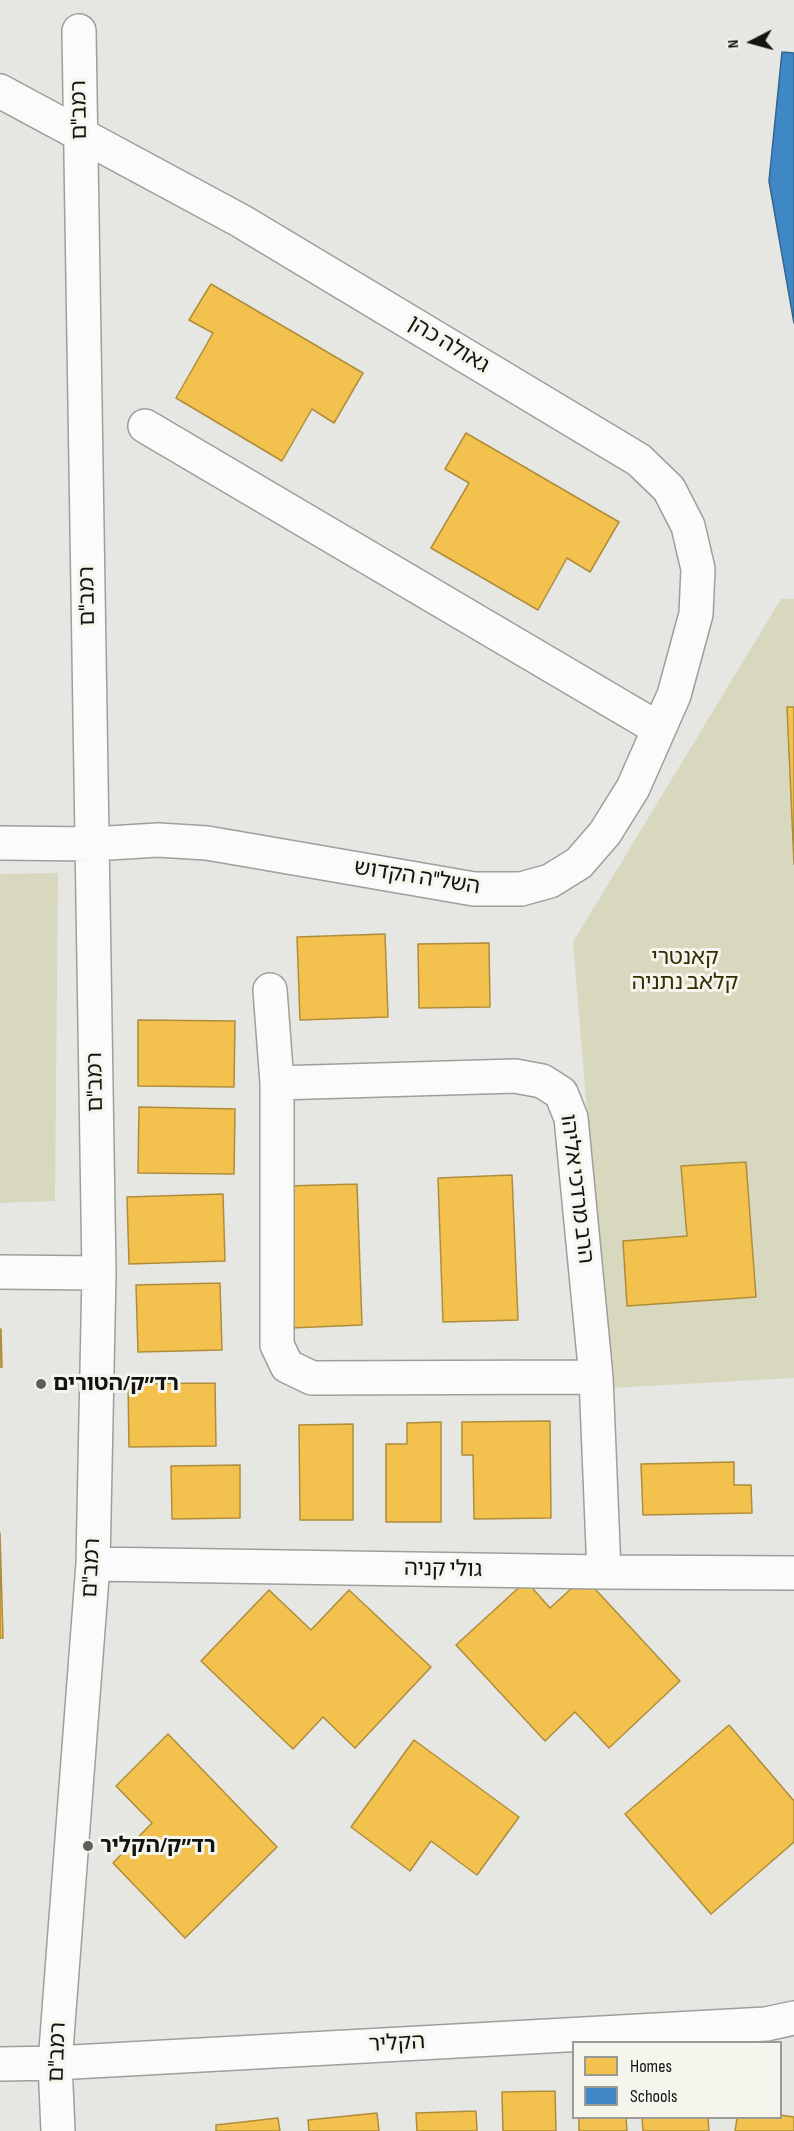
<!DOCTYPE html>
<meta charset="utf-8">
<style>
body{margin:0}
#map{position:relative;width:794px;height:2131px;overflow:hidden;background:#e6e6e2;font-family:"Sofia Sans Condensed",sans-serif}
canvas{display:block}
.legend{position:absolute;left:572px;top:2041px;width:210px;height:78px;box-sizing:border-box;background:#f5f5ed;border:2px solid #9b9b95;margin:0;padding:8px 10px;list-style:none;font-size:18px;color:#131310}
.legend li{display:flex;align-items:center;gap:12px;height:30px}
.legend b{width:30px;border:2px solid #9b9b95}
.north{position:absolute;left:722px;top:12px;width:60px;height:60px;-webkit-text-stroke:4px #f5f5ed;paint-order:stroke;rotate:264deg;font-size:16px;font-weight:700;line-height:24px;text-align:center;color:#131310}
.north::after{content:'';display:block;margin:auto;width:21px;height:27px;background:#131310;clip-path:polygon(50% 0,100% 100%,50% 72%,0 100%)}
</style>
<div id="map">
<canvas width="794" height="2131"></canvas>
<ul class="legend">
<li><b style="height:16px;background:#f2c14e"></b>Homes</li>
<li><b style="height:16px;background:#3f88c5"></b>Schools</li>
</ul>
<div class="north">N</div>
</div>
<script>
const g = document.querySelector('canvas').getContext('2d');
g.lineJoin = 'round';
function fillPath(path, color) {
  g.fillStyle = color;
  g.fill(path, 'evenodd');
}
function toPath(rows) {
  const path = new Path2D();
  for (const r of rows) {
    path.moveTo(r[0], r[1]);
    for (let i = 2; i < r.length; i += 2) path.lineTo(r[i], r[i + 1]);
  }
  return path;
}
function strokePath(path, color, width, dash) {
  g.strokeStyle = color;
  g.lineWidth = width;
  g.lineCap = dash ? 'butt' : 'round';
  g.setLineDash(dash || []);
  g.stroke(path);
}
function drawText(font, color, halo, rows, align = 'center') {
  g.font = font + ' "Sofia Sans Condensed","Noto Sans Hebrew",sans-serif';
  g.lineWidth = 6;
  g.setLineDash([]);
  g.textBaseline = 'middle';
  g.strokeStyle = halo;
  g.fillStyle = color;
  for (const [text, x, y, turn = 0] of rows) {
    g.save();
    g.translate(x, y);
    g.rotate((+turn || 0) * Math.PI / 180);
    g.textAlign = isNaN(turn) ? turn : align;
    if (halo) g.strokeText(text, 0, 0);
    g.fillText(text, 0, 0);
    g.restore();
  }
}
fillPath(toPath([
 [781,599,794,599,794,1378,610,1388,573,942],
 [58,873,55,1201,0,1203,0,874]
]), '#d8d8bf');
const homes = toPath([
 [211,284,363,373,334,423,312,409,282,461,176,398,213,333,189,320,211,284],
 [466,433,619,522,590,572,567,558,538,610,431,548,469,483,445,469,466,433],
 [787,707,794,707,794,864,787,707],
 [385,934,388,1017,300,1020,297,937,385,934],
 [489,943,490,1007,419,1008,418,944,489,943],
 [138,1020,235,1021,234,1087,138,1086,138,1020],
 [139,1107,235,1109,234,1174,138,1173,139,1107],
 [746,1162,756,1297,627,1306,623,1241,687,1236,681,1166,746,1162],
 [512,1175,518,1320,443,1322,438,1178,512,1175],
 [357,1184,362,1325,291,1328,287,1186,357,1184],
 [223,1194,225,1261,129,1264,127,1197,223,1194],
 [220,1283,222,1350,138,1352,136,1285,220,1283],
 [0,1329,1,1329,2,1367,0,1367,0,1329],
 [215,1383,216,1446,129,1447,128,1384,215,1383],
 [550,1421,551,1518,474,1519,473,1455,462,1455,462,1422,550,1421],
 [441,1422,441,1522,386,1522,386,1444,407,1444,407,1423,441,1422],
 [353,1424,353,1520,300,1520,299,1425,353,1424],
 [734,1462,734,1485,751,1485,752,1513,643,1515,641,1464,734,1462],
 [240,1465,240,1518,172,1519,171,1466,240,1465],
 [0,1533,3,1638,0,1638,0,1533],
 [584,1577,680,1681,609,1748,575,1712,545,1741,456,1645,526,1581,550,1608,584,1577],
 [269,1590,311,1630,349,1590,431,1667,355,1748,323,1717,293,1749,201,1661,269,1590],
 [729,1725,794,1801,794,1842,711,1914,625,1814,729,1725],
 [168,1734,277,1847,185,1938,113,1863,152,1823,116,1786,168,1734],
 [414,1740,519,1817,477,1875,431,1841,410,1871,351,1827,414,1740],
 [555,2091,556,2131,503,2131,502,2092,555,2091],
 [476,2111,477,2131,417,2131,416,2113,476,2111],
 [377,2113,379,2131,309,2131,308,2120,377,2113],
 [780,2115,794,2117,794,2131,735,2131,737,2118,780,2118,780,2115],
 [278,2118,280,2131,216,2131,216,2125,278,2118],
 [579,2118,626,2118,627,2131,579,2131,579,2118],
 [642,2118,708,2118,709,2131,643,2131,642,2118]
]);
fillPath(homes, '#f2c14e');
strokePath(homes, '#af8d3b', 1.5);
const schools = toPath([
 [782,52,794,53,794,323,769,181,782,52]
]);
fillPath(schools, '#3f88c5');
strokePath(schools, '#32658f', 1.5);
const minor = toPath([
 [0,91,241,221,639,460,669,489,688,526,698,569,696,614,674,695,633,788,605,833,579,863,550,881,521,889,474,889,207,843,158,840,93,844,0,843],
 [145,426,659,729],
 [270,990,277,1083,277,1345,287,1366,312,1378,596,1377],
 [277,1083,515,1076,542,1081,561,1093,571,1118,596,1377,604,1572],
 [0,1272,99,1273],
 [93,1564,604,1572,794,1573],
 [0,2064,55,2063,766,2024,794,2018],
 [58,2131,55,2063,93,1564,99,1273,79,31]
]);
strokePath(minor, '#9e9e9b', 36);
strokePath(minor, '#fbfbfb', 33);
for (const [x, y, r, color] of [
 [41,1384,6,"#5d5d5a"],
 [88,1846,6,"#5d5d5a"]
]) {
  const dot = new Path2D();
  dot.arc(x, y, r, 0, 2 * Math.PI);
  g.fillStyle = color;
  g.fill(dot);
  strokePath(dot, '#f5f5ed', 2);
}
drawText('22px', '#131310', '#f5f5ed', [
 ["רמב\"ם",80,110,-91],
 ["גאולה כהן",448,345,31],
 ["רמב\"ם",88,596,-91],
 ["השל\"ה הקדוש",417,878,9],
 ["רמב\"ם",96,1082,-91],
 ["הרב מרדכי אליהו",576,1189,83],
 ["רמב\"ם",92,1568,-87],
 ["גולי קניה",443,1570,1],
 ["הקליר",397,2044,-3],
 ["רמב\"ם",58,2052,-88]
]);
drawText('22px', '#302f00', '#f5f5ed', [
 ["קאנטרי",685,958],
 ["קלאב נתניה",685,983]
]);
drawText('bold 22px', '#131310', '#f5f5ed', [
 ["רד״ק/הטורים",53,1384],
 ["רד״ק/הקליר",100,1846]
], 'left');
</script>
